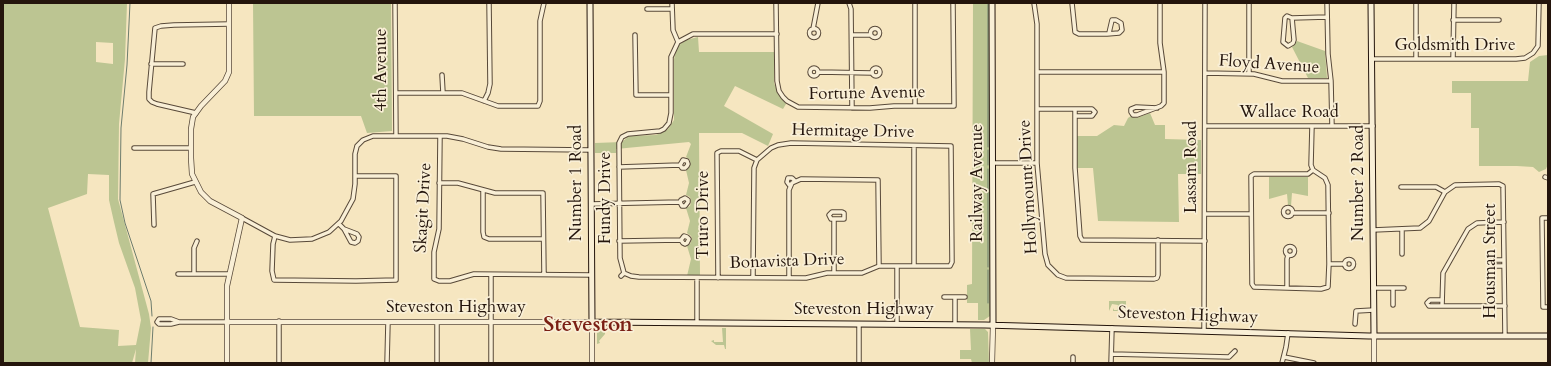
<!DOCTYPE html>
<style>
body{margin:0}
#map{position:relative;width:1551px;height:366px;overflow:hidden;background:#f6e6c0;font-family:Cardo,serif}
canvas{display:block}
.frame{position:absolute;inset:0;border:4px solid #24150c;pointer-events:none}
</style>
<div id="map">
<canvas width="1551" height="366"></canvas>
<div class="frame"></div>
</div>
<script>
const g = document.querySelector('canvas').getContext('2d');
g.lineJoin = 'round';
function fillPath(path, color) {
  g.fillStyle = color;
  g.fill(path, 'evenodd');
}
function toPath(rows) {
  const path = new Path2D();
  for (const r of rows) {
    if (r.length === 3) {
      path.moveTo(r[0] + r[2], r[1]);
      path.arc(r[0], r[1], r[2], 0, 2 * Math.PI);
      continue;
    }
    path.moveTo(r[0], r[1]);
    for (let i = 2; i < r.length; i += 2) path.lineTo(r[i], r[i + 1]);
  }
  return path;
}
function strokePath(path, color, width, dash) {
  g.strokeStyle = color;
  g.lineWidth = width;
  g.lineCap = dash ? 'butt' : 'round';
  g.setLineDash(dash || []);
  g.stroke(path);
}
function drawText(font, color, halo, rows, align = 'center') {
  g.font = font + ' Cardo,serif';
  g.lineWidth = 3.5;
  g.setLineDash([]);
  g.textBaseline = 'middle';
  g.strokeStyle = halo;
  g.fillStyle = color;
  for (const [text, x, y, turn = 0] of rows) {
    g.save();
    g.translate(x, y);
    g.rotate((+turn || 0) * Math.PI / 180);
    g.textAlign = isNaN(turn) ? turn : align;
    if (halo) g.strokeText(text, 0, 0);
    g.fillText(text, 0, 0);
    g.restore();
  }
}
fillPath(toPath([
 [3,3,127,3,125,59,119,124,118,199,149,314,151,328,148,363,135,363,136,349,132,363,3,363],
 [96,42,113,43,113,64,96,62],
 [88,174,109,175,109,200,114,222,119,243,135,288,141,320,136,345,118,346,119,330,80,327,48,208,87,194],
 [253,3,391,3,392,131,367,133,361,116,254,116],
 [973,3,990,3,990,316,984,320,978,320,978,303,967,303,967,285,972,284],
 [698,37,699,52,774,52,774,83,778,93,786,104,783,109,735,86,724,106,773,134,768,146,742,133,699,133,700,275,687,276,691,259,687,246,690,244,692,239,691,236,687,233,690,221,686,208,690,206,691,202,690,197,686,195,689,183,686,170,690,166,690,160,686,157,691,144,689,142,616,149,616,153,595,153,595,143,622,142,629,136,656,135,668,129,674,120,674,59,676,51,679,45,686,40],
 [1297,41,1325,51,1327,78,1308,78,1292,47],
 [1548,55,1548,164,1546,169,1539,172,1533,167,1517,166,1479,166,1479,128,1471,128,1471,93,1452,93,1452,81,1528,81,1530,62,1539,56],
 [1150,113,1155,125,1165,125,1165,139,1201,140,1201,174,1178,174,1179,222,1098,221,1093,168,1077,168,1077,136,1097,136,1114,125,1124,126,1128,118,1131,116,1136,118],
 [1269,177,1308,177,1308,196,1292,193,1291,206,1288,205,1287,194,1269,199],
 [1109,301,1126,301,1126,311,1113,311,1113,308,1114,310,1117,310,1118,305,1112,304,1109,311],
 [600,327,605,327,605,334,599,341,600,343,597,344,597,330],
 [722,328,726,328,726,349,725,349,724,345,716,345,711,341,714,340,714,342,723,342],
 [970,329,985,329,988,332,989,363,972,363,971,359,960,359,960,350,971,350]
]), '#bcc592');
strokePath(toPath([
 [130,3,127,65,121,128,120,200,125,223,151,301,152,316],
 [988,3,988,147],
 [988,150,988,165],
 [988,169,988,267],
 [988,270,988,303],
 [151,363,153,327]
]), '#6d7c6d', 1);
const minor = toPath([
 [395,3,396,136],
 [672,3,673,30,678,42],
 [776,3,777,81,779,91,783,97,787,101,798,107,870,108,894,106,954,106,953,3],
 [849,3,851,9,852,108],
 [915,3,915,106],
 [1034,3,1037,24,1037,163,1045,254,1048,265,1058,275,1066,278,1154,279,1157,278,1158,275,1158,240],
 [1072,3,1075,32,1079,34,1107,34,1119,33,1122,30,1121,23,1116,20,1112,20,1109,33],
 [1249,3,1249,74],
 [1327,3,1328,54,1331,81,1332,126],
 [647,9,672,9],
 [1292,18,1294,40,1293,43,1288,46,1283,42,1285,18,1287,16,1292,18,1327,17],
 [1453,20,1499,20],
 [875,33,4.5],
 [814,33,4.5],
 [813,29,818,3],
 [635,35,636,95,671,95],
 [852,35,871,35],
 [1371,59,1516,59,1525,58,1533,53,1538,46,1539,3],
 [1416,59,1416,3],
 [1453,59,1454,3],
 [151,64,183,64],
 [876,72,4],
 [814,72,4],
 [818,72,872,73],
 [1037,72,1164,72],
 [1205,73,1254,74,1282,81,1331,81],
 [442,75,443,93],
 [396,93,462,93,498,106,538,106,540,101,540,21,544,3],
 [484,101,488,93,490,84,489,3],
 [1157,108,1136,107,1131,109,1131,112,1133,115,1137,115,1161,106,1164,103,1164,72,1160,43,1160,3],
 [1037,109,1075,109,1075,168,1080,236,1082,240,1205,241],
 [1075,109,1092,109,1095,112,1092,116,1075,116],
 [196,113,157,104,152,102,149,99,149,92,155,28,161,26,174,25,229,24],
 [1205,126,1373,126],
 [1312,126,1311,165,1313,170],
 [440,136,439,229,434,252,434,279,439,281,450,281,474,274,592,275],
 [914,146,914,266],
 [134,148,191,148],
 [992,163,1037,163],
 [619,167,680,165,682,168,685,168,687,166,688,164,687,161,683,160,680,165],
 [1313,170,1325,178,1328,185,1329,264,1328,287,1321,289,1254,287,1252,284,1251,176,1254,174,1308,174,1313,170],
 [1545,177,1548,178],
 [439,183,458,183,495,193,543,193,544,274],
 [790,186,787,182,788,178,792,178,795,181],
 [1401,187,1436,187,1445,192],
 [483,191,483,232,484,237,489,239,543,239],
 [591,204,680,202,681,200,685,198,688,200,688,202,685,206,682,206,680,202],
 [1288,212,4.5],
 [1293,213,1329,213],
 [1205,214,1251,214],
 [242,218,275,236,290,240,312,239,329,232,341,221,353,199,355,184,355,154,357,146,363,140,373,136,447,136,463,139,488,147,501,149,591,150],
 [1548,218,1542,218,1543,307,1548,307],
 [834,219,844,219,844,213,842,212,832,212,829,215,831,219,834,219,834,273],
 [1504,222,1477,223,1468,229,1443,273,1442,306,1505,306],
 [339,224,344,229,351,242,355,243,358,241,359,237,357,234,344,229],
 [154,225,153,194,195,182],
 [1373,230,1420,228,1429,221,1445,192,1455,185,1499,184,1503,186,1505,336],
 [275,236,273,244,272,271,274,280,356,281,396,280,396,176,355,176],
 [619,241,681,240,683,243,685,244,687,243,689,239,687,237,684,236,681,240],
 [1290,251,4.5],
 [1402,254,1402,230],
 [1349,264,4.5],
 [1329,264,1345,264],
 [897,266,897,324],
 [1504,266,1491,266,1489,263,1492,260,1504,260],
 [624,273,631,276,639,277,806,278,827,273,862,273,879,266,950,266,952,262,951,146,791,143,778,145,771,148,757,160,754,168,753,277],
 [178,274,229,274],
 [194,274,194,248,197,241],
 [491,275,491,363],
 [621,276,624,273,620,258,619,143,622,137,628,134,660,131,664,129,669,123,671,113,671,57,678,42,693,34,777,34],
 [697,278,697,323],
 [718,278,717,153,721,151,739,151,757,160],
 [789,278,789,190,792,183,801,179,878,180,879,266],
 [1287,288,1287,259,1288,255],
 [1373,288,1404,288],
 [1393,288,1393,305],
 [944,297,965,297],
 [955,297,955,324],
 [1442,306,1429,306,1427,303,1430,300,1442,300],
 [279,321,279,363],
 [179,322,171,319,159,319,157,322,159,324,171,324,179,322,227,322],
 [859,324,859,363],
 [1355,324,1356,311,1374,310],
 [1204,331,1205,3],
 [1112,354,1229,357,1235,351],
 [1284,357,1314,363],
 [387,363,388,322],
 [437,363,437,322],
 [1073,363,1073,357],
 [1111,363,1112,328],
 [1282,363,1286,347,1288,333]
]);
const tertiary = toPath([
 [227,322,592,322,592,363],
 [1374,336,1374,363],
 [227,363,227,286,242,218,210,201,201,192,192,174,191,158,191,129,193,117,201,106,225,81,229,72,229,3],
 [992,363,993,325]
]);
const secondary = toPath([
 [590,3,592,322,985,325,1369,336,1548,336],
 [992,3,993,325],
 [1371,3,1374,336]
]);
strokePath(minor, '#584939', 5.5);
strokePath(tertiary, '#584939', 6);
strokePath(secondary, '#24150c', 7);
strokePath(minor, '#f9efd6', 3.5);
strokePath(tertiary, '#f9efd6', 4.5);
strokePath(secondary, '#f9efd6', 5);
drawText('17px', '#24150c', '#f9efd6', [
 ["Goldsmith Drive",1455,46],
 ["Floyd Avenue",1269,65,4],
 ["4th Avenue",382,70,-90],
 ["Fortune Avenue",867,94,-1],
 ["Wallace Road",1289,113],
 ["Hermitage Drive",853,132,1],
 ["Lassam Road",1192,167,-90],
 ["Number 1 Road",577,183,-90],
 ["Railway Avenue",978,183,-90],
 ["Number 2 Road",1359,183,-90],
 ["Hollymount Drive",1029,187,-93],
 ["Fundy Drive",606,198,-90],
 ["Skagit Drive",424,208,-87],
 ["Truro Drive",704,215,-90],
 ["Housman Street",1491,261,-90],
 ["Bonavista Drive",787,262,-2],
 ["Steveston Highway",456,308],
 ["Steveston Highway",864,310],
 ["Steveston Highway",1188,316,2]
]);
drawText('bold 21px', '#7a1f14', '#f9efd6', [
 ["Steveston",588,326]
]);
</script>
